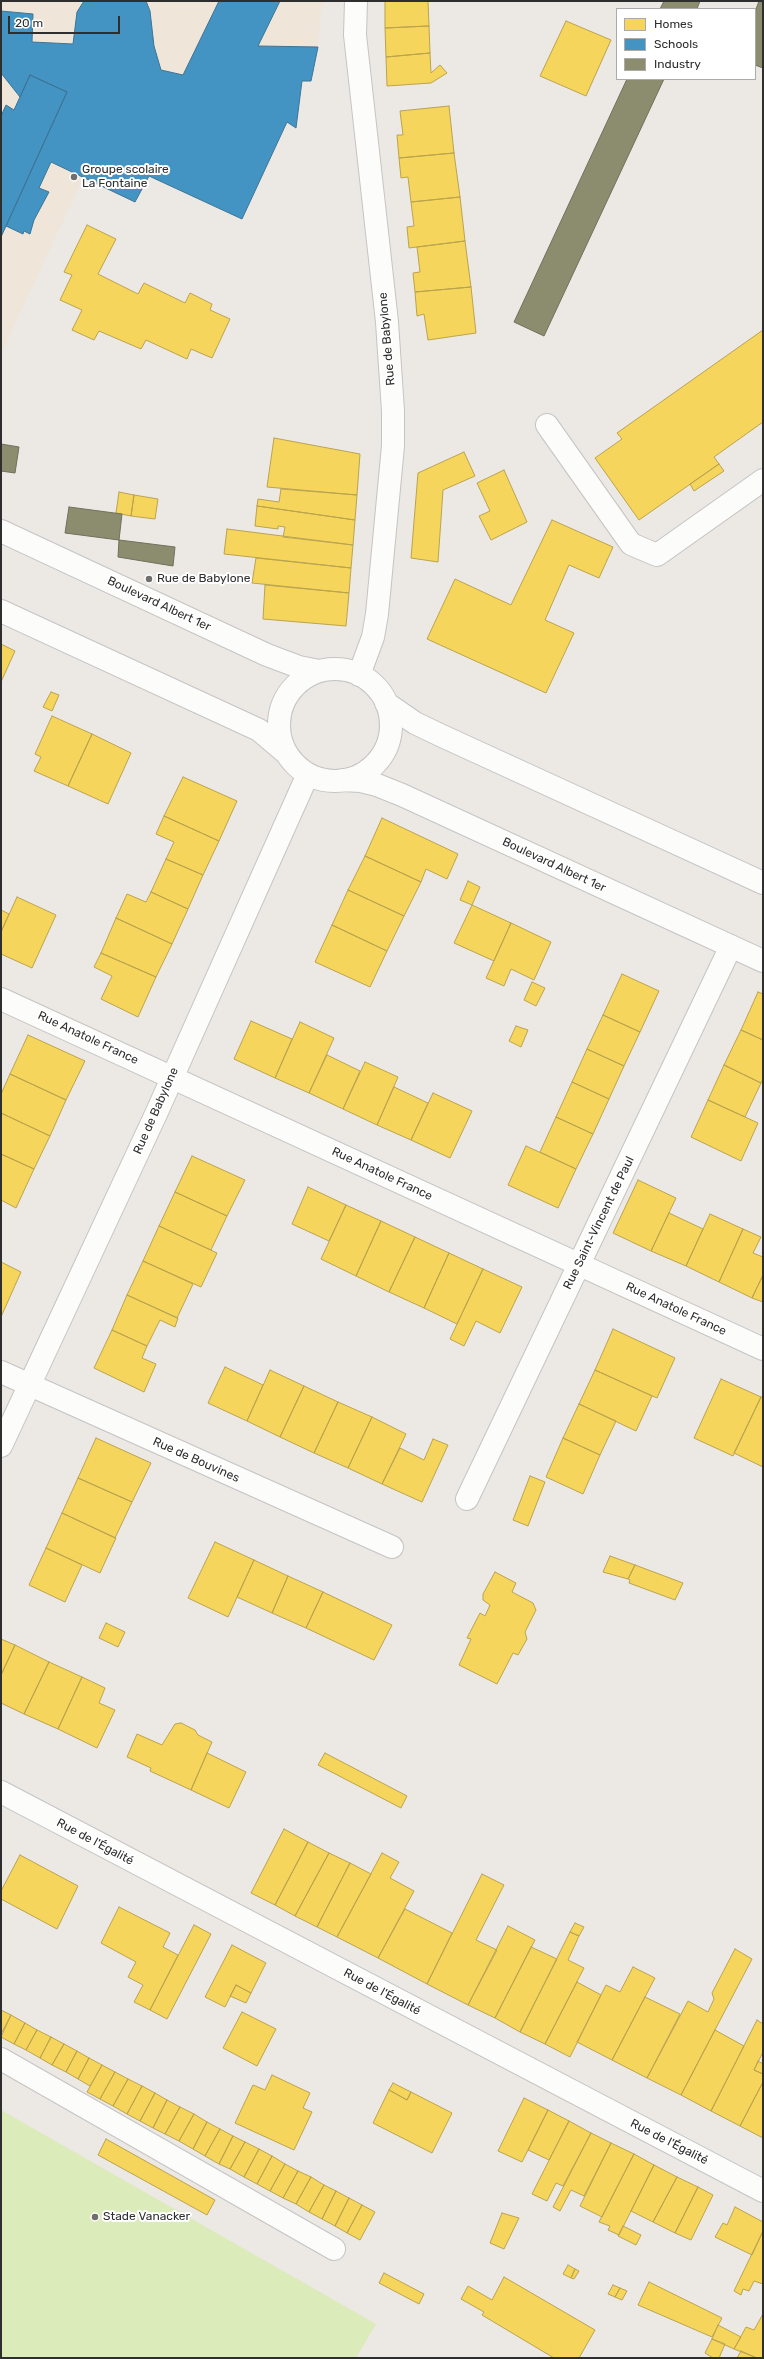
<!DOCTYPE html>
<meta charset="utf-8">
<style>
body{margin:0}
#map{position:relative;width:764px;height:2359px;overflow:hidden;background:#ece8e4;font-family:Rubik,sans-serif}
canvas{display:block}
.frame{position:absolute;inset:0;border:2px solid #2e2e2e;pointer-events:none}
.legend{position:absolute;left:616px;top:8px;width:140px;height:72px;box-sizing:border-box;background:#fff;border:1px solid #ababab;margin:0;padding:5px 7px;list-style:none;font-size:12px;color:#2e2e2e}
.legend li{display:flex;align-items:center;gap:8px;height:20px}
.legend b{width:20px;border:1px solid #ababab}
.scale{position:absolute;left:8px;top:16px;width:112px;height:18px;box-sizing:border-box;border:2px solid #2e2e2e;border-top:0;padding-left:5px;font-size:12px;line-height:14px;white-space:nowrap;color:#2e2e2e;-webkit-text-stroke:3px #fff;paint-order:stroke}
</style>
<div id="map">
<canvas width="764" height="2359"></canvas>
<div class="frame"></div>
<ul class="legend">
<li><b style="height:11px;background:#f6d55c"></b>Homes</li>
<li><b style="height:11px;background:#4393c3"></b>Schools</li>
<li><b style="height:11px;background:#8c8c6e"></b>Industry</li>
</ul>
<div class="scale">20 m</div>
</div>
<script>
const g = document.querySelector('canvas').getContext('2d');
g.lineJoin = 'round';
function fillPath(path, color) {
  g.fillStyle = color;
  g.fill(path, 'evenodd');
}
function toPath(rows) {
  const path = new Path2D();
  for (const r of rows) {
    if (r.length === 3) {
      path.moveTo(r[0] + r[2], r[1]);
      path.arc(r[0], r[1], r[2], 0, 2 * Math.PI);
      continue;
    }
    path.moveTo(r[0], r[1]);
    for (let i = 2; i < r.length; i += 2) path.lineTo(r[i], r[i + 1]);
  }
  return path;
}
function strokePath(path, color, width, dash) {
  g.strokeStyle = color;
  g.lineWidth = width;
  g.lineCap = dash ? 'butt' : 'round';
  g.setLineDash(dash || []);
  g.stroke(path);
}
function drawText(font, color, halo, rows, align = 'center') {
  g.font = font + ' Rubik,sans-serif';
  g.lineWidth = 4;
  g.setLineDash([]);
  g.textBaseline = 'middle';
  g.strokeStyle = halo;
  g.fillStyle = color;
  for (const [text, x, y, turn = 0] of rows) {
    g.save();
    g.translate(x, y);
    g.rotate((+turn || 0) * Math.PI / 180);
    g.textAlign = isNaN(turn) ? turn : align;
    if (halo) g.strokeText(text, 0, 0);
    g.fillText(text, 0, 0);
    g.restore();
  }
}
fillPath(toPath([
 [1,1,325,1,321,10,318,47,242,219,149,176,135,202,83,179,1,354]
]), '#efe6d9');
fillPath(toPath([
 [1,2110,376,2324,356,2358,1,2358]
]), '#dbebba');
const homes = toPath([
 [385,1,428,1,429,26,385,28,385,1],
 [566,21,611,40,586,96,540,76,566,21],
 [429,26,430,53,386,57,385,28,429,26],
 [430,53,431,73,440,65,447,73,431,83,387,86,386,57,430,53],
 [449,106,454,153,399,158,397,135,403,135,400,111,449,106],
 [454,153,460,197,411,202,408,177,401,178,399,158,454,153],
 [460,197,465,241,409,248,407,227,414,226,411,202,460,197],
 [87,225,116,239,98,274,138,294,144,283,185,303,190,293,212,304,210,310,230,319,212,358,191,349,187,359,146,340,141,349,99,331,94,340,72,330,82,310,60,300,72,275,64,272,87,225],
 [465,241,471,287,415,292,413,273,420,272,417,247,465,241],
 [471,287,476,333,428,340,424,314,417,316,415,292,471,287],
 [763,330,763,422,714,457,719,464,639,520,595,458,622,439,617,433,763,330],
 [274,438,360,454,357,495,267,487,274,438],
 [464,452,475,476,443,490,438,562,411,558,418,473,464,452],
 [719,464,724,471,694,491,690,484,719,464],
 [504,470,527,522,491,540,479,516,490,511,477,483,504,470],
 [281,489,357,495,355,520,257,506,258,499,279,502,281,489],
 [119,492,134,495,131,516,116,513,119,492],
 [134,495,158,499,155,519,131,516,134,495],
 [257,506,355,520,353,545,283,537,285,527,278,526,278,529,255,526,257,506],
 [552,520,613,547,599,578,569,565,545,620,574,633,546,693,427,639,455,579,511,605,552,520],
 [227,529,353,545,351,568,224,554,227,529],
 [256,558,351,568,349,593,252,583,256,558],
 [265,585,349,593,346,626,263,619,265,585],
 [1,644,15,651,1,682,1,644],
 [51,692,59,695,52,711,43,707,51,692],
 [52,716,92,734,68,786,34,771,41,757,35,754,52,716],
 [92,734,131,753,108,804,68,786,92,734],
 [183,777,237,801,219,841,164,816,183,777],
 [164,816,219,841,203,875,166,859,174,842,156,834,164,816],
 [382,818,458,854,447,879,426,869,421,882,365,856,382,818],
 [365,856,421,882,404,916,348,890,365,856],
 [166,859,203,875,188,909,151,892,166,859],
 [468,881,480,887,472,905,460,900,468,881],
 [348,890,404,916,387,951,332,925,348,890],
 [151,892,188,909,172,944,116,918,127,894,146,902,151,892],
 [17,897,56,915,32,968,1,954,1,932,17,897],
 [472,905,511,923,494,961,454,943,472,905],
 [1,910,9,914,1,932,1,910],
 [116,918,172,944,156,977,101,953,116,918],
 [511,923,551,942,534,980,511,969,504,986,486,978,511,923],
 [332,925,387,951,370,987,315,962,332,925],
 [101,953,156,977,138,1017,101,999,112,976,94,967,101,953],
 [622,974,659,991,640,1032,603,1015,622,974],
 [532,982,545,988,536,1006,524,1000,532,982],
 [758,992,763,994,763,1040,741,1030,758,992],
 [603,1015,640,1032,624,1066,587,1049,603,1015],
 [251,1021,292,1039,275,1078,234,1059,251,1021],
 [300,1022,334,1038,309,1093,275,1078,300,1022],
 [516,1026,528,1030,521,1047,509,1041,516,1026],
 [741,1030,763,1040,763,1079,761,1083,724,1065,741,1030],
 [28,1035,85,1061,66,1100,10,1074,28,1035],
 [587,1049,624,1066,609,1099,572,1082,587,1049],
 [327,1055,360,1071,343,1109,309,1093,327,1055],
 [365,1062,398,1077,377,1125,343,1109,365,1062],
 [724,1065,761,1083,745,1117,708,1100,724,1065],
 [10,1074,66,1100,50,1136,1,1113,1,1094,10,1074],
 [572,1082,609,1099,593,1134,556,1117,572,1082],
 [394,1087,428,1103,411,1140,377,1125,394,1087],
 [433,1093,472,1111,450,1158,411,1140,433,1093],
 [708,1100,758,1123,741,1161,691,1137,708,1100],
 [1,1113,50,1136,34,1169,1,1154,1,1113],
 [556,1117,593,1134,576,1169,540,1152,556,1117],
 [526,1146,576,1169,558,1208,508,1185,526,1146],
 [1,1154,34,1169,16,1208,1,1200,1,1154],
 [192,1156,245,1180,227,1216,175,1192,192,1156],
 [638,1180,676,1198,651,1251,613,1233,638,1180],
 [308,1187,346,1205,329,1241,292,1224,308,1187],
 [175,1192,227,1216,211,1250,159,1226,175,1192],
 [346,1205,381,1221,356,1276,321,1259,346,1205],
 [669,1213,703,1229,686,1266,651,1251,669,1213],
 [710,1214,743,1229,719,1282,686,1266,710,1214],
 [381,1221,415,1237,389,1292,356,1276,381,1221],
 [159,1226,217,1253,201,1287,143,1261,159,1226],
 [743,1229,761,1237,753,1253,763,1257,763,1275,752,1298,719,1282,743,1229],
 [415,1237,449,1253,424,1308,389,1292,415,1237],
 [449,1253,483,1269,457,1324,424,1308,449,1253],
 [143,1261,193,1284,177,1318,127,1295,143,1261],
 [1,1262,21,1272,1,1317,1,1262],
 [483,1269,522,1287,500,1333,476,1321,464,1346,450,1339,483,1269],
 [763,1275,763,1302,752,1298,763,1275],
 [127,1295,178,1318,175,1327,160,1320,147,1346,112,1330,127,1295],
 [613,1329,675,1358,657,1398,595,1370,613,1329],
 [112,1330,147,1346,142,1358,156,1364,144,1392,94,1368,112,1330],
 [225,1367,263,1385,247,1421,208,1403,225,1367],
 [270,1370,304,1386,280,1437,247,1421,270,1370],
 [595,1370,652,1396,636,1431,579,1404,595,1370],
 [721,1379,761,1397,733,1456,694,1438,721,1379],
 [304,1386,338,1402,314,1453,280,1437,304,1386],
 [761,1397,763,1398,763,1467,734,1453,761,1397],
 [338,1402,372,1417,348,1468,314,1453,338,1402],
 [579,1404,616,1421,600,1455,563,1438,579,1404],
 [372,1417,406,1434,382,1484,348,1468,372,1417],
 [96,1438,151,1463,132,1502,78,1478,96,1438],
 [563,1438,600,1455,583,1494,546,1477,563,1438],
 [433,1439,448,1445,422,1502,382,1484,400,1448,424,1460,433,1439],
 [530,1476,545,1482,528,1526,513,1520,530,1476],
 [78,1478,132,1502,115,1538,62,1513,78,1478],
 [62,1513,116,1538,100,1573,46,1548,62,1513],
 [215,1542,254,1560,228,1617,188,1598,215,1542],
 [46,1548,82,1565,65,1602,29,1585,46,1548],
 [610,1556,635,1565,628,1579,603,1572,610,1556],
 [254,1560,288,1576,272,1613,237,1597,254,1560],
 [635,1565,683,1583,675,1600,629,1583,630,1580,628,1579,635,1565],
 [495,1572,516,1583,512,1592,533,1603,536,1610,525,1632,527,1639,518,1655,513,1653,497,1684,459,1665,471,1639,467,1638,480,1613,485,1616,490,1605,483,1600,483,1594,495,1572],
 [288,1576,323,1592,306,1628,272,1613,288,1576],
 [323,1592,392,1625,374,1660,306,1628,323,1592],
 [106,1623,125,1632,118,1647,99,1638,106,1623],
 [1,1639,15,1645,1,1675,1,1639],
 [15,1645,49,1662,24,1714,1,1703,1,1675,15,1645],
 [49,1662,82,1677,58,1729,24,1714,49,1662],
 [82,1677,105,1688,99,1703,115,1710,97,1748,58,1729,82,1677],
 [181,1723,195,1730,198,1735,212,1742,191,1790,150,1771,151,1768,127,1757,137,1734,162,1745,175,1724,181,1723],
 [207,1753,246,1772,229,1808,191,1790,207,1753],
 [325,1753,407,1796,401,1808,318,1765,325,1753],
 [284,1829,308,1842,275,1905,251,1893,284,1829],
 [308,1842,329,1853,295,1916,275,1905,308,1842],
 [329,1853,350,1863,317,1927,295,1916,329,1853],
 [382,1853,399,1862,390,1878,414,1891,378,1958,337,1937,382,1853],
 [20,1855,78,1886,57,1929,1,1899,1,1891,20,1855],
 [350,1863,371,1874,337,1937,317,1927,350,1863],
 [482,1874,504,1885,476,1940,497,1950,468,2005,427,1984,482,1874],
 [119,1907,170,1933,163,1947,178,1955,150,2010,134,2002,143,1985,128,1977,136,1962,101,1943,119,1907],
 [405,1909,452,1933,427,1984,378,1958,405,1909],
 [575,1923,584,1927,579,1936,570,1932,575,1923],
 [194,1925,211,1934,167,2019,150,2010,194,1925],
 [508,1926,535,1940,495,2018,468,2005,508,1926],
 [570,1932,579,1936,568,1960,584,1968,545,2044,520,2032,570,1932],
 [232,1945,266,1963,251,1993,236,1985,225,2007,205,1997,232,1945],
 [531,1947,557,1959,520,2032,495,2018,531,1947],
 [735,1949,752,1959,681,2095,647,2078,688,2001,708,2012,714,1999,712,1993,735,1949],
 [633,1967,655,1978,612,2060,577,2042,606,1985,620,1992,633,1967],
 [577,1982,601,1995,570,2057,545,2044,577,1982],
 [236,1985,251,1993,246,2003,230,1996,236,1985],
 [645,1997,680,2014,647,2078,612,2060,645,1997],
 [1,2010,11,2015,1,2034,1,2010],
 [242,2012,276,2029,257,2066,223,2048,242,2012],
 [11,2015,25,2023,14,2044,1,2037,11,2015],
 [757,2020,763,2024,763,2052,754,2070,763,2074,763,2082,740,2126,711,2111,757,2020],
 [25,2023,37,2030,26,2050,14,2044,25,2023],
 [37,2030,51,2037,40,2058,26,2050,37,2030],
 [715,2030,744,2046,711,2111,681,2095,715,2030],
 [51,2037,64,2044,52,2065,40,2058,51,2037],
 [64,2044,77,2051,66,2072,52,2065,64,2044],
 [77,2051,89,2058,78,2079,66,2072,77,2051],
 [89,2058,102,2065,90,2086,78,2079,89,2058],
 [758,2061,763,2064,763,2074,754,2070,758,2061],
 [102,2065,115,2072,100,2099,87,2092,102,2065],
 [115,2072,128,2079,113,2106,100,2099,115,2072],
 [272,2075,310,2093,303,2108,312,2112,294,2150,235,2123,253,2085,265,2090,272,2075],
 [128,2079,142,2086,127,2114,113,2106,128,2079],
 [763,2082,763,2138,740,2126,763,2082],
 [393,2083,411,2092,407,2100,389,2090,393,2083],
 [142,2086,155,2093,140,2121,127,2114,142,2086],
 [389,2090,407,2100,411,2092,452,2113,432,2153,373,2123,389,2090],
 [155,2093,167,2100,153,2128,140,2121,155,2093],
 [524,2098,548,2110,522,2162,498,2151,524,2098],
 [167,2100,180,2107,165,2134,153,2128,167,2100],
 [180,2107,194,2114,179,2141,165,2134,180,2107],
 [548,2110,569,2121,549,2160,528,2150,548,2110],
 [194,2114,207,2122,193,2149,179,2141,194,2114],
 [569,2121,591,2133,563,2186,556,2183,547,2201,532,2194,569,2121],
 [207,2122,220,2129,205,2156,193,2149,207,2122],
 [220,2129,233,2136,219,2164,205,2156,220,2129],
 [591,2133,611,2143,584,2196,571,2190,560,2211,553,2207,591,2133],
 [233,2136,245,2142,230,2169,219,2164,233,2136],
 [106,2139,215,2200,207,2215,98,2155,106,2139],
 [245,2142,259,2149,244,2177,230,2169,245,2142],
 [611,2143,634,2154,602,2217,580,2206,611,2143],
 [259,2149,272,2156,257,2184,244,2177,259,2149],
 [634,2154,654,2165,619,2235,608,2230,610,2226,599,2222,634,2154],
 [272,2156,285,2164,270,2191,257,2184,272,2156],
 [285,2164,298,2171,283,2198,270,2191,285,2164],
 [654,2165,677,2177,653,2222,631,2211,654,2165],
 [298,2171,311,2177,296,2204,283,2198,298,2171],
 [311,2177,324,2185,309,2212,296,2204,311,2177],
 [677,2177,698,2187,675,2233,653,2222,677,2177],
 [324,2185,336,2191,322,2219,309,2212,324,2185],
 [698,2187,713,2195,691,2240,675,2233,698,2187],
 [336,2191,349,2198,335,2226,322,2219,336,2191],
 [349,2198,362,2205,347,2233,335,2226,349,2198],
 [362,2205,375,2212,360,2240,347,2233,362,2205],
 [735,2207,763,2222,763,2231,752,2255,715,2237,723,2223,727,2225,735,2207],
 [502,2213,519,2218,504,2249,490,2243,502,2213],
 [623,2226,641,2235,636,2245,618,2236,623,2226],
 [763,2231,763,2284,754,2281,749,2291,743,2289,741,2295,734,2291,763,2231],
 [568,2265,575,2269,571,2278,563,2274,568,2265],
 [575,2269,579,2271,574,2279,571,2278,575,2269],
 [384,2273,424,2294,419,2304,379,2283,384,2273],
 [504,2277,595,2330,579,2358,554,2358,482,2315,484,2312,461,2299,468,2286,492,2300,504,2277],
 [649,2282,722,2318,712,2337,638,2305,649,2282],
 [613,2285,620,2288,615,2297,608,2294,613,2285],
 [620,2288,627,2291,622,2300,615,2297,620,2288],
 [763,2314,763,2358,757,2358,734,2349,746,2327,754,2330,763,2314],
 [718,2325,741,2337,734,2349,712,2339,718,2325],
 [712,2339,725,2344,719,2358,713,2358,705,2353,712,2339],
 [741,2351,757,2358,737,2358,741,2351]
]);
fillPath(homes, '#f6d55c');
strokePath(homes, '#baa34e', 1);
const schools = toPath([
 [84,1,146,1,150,11,154,46,161,70,183,75,219,1,280,1,258,46,318,47,311,81,302,81,296,128,287,122,242,219,149,176,135,202,51,162,39,188,49,192,34,220,30,234,24,231,23,234,6,226,67,92,30,75,20,97,1,73,1,11,33,14,32,42,73,44,77,12,84,1],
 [30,75,67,92,1,237,1,116,6,105,14,110,30,75]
]);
fillPath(schools, '#4393c3');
strokePath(schools, '#3d7596', 1);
const industry = toPath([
 [664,1,700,1,697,9,660,9,664,1],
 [759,1,763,1,763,68,755,65,755,12,759,1],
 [627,79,664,79,544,336,514,322,627,79],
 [1,444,19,447,15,473,1,471,1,444],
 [69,507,122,514,119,540,65,533,69,507],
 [119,540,175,547,173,566,118,557,119,540]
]);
fillPath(industry, '#8c8c6e');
strokePath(industry, '#70705b', 1);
const minor = toPath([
 [356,1,355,35,387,322,393,411,393,446,377,614,373,637,359,675],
 [547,425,631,544,657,555,763,480],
 [1,531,267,655,299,667,319,671],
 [1,611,259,730,285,752],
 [335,725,56],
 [386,703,415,723,440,735,763,883],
 [342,780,361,781,377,785,402,795,763,961],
 [1,999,763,1349],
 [1,1372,392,1547],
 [1,1446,156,1114,308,774],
 [467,1499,731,946],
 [1,1792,763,2191],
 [1,2059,334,2249]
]);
strokePath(minor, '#c5c4c5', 24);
strokePath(minor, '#fcfcfb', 22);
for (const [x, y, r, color] of [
 [74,177,4,"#706f6e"],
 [149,579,4,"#706f6e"],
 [95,2217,4,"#706f6e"]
]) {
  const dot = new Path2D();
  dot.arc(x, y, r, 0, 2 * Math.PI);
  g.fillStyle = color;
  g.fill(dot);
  strokePath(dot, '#fff', 1.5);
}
drawText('12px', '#2e2e2e', '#fff', [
 ["Groupe scolaire",82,170],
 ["La Fontaine",82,184],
 ["Rue de Babylone",157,579],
 ["Stade Vanacker",103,2217]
], 'left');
drawText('12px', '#2e2e2e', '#fff', [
 ["Rue de Babylone",387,339,-95],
 ["Boulevard Albert 1er",159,604,25],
 ["Boulevard Albert 1er",554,865,25],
 ["Rue Anatole France",88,1038,25],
 ["Rue de Babylone",156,1111,-66],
 ["Rue Anatole France",382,1174,25],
 ["Rue Saint-Vincent de Paul",599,1223,-64],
 ["Rue Anatole France",676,1309,25],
 ["Rue de Bouvines",196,1460,24],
 ["Rue de l'Égalité",95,1842,28],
 ["Rue de l'Égalité",382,1992,28],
 ["Rue de l'Égalité",669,2142,27]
]);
</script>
